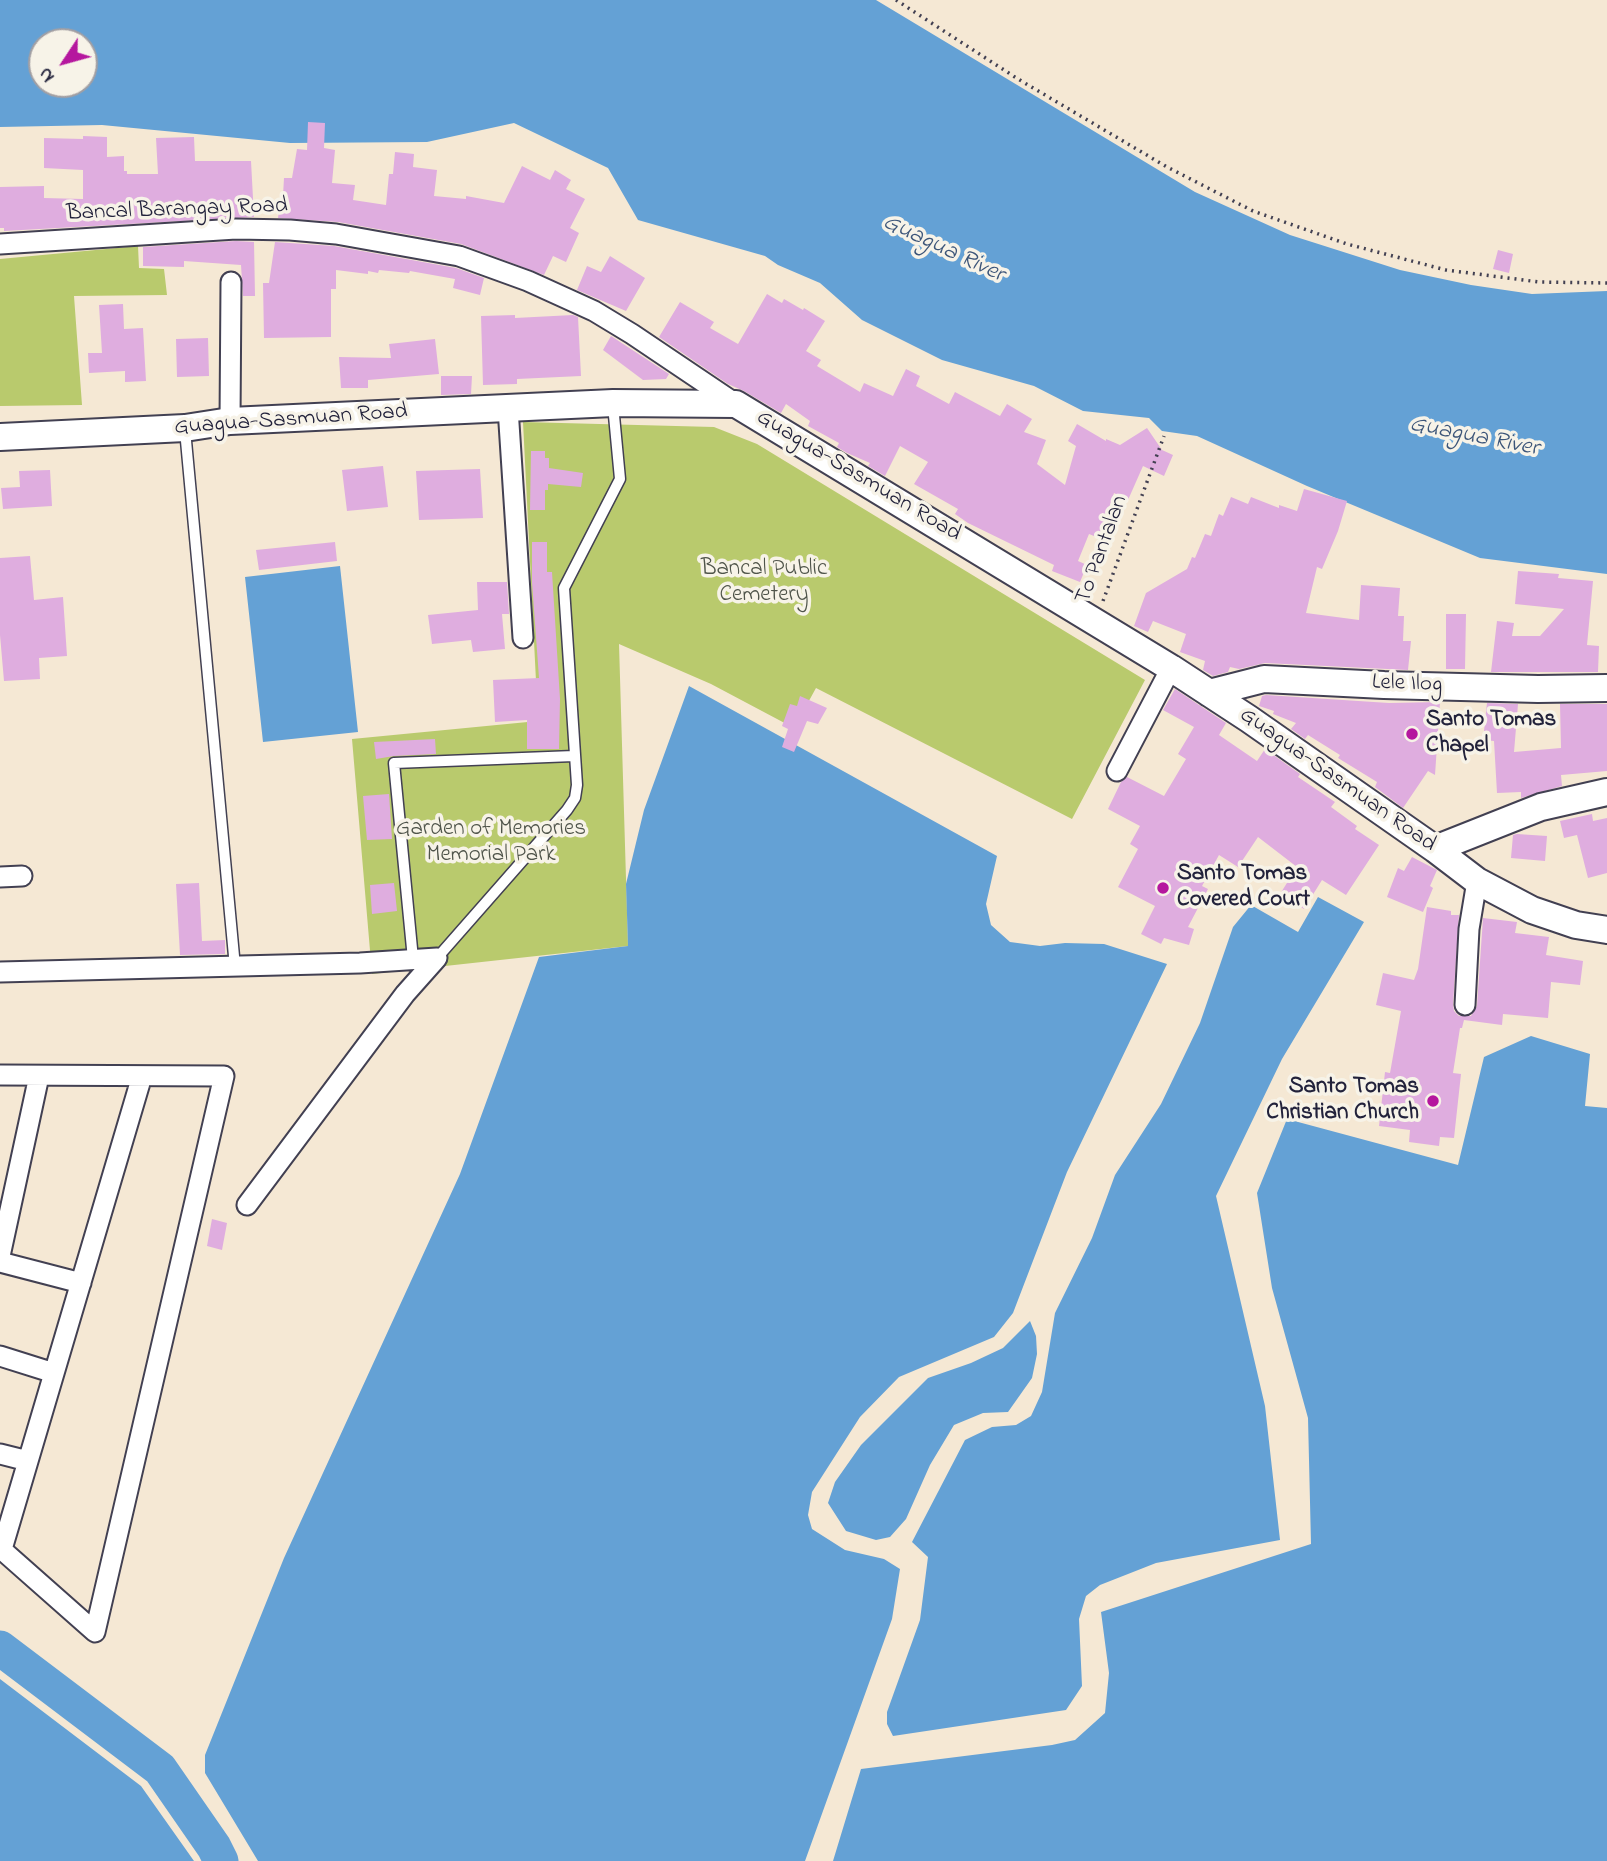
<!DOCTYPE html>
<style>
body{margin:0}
#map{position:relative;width:1607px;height:1861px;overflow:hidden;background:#f5e8d4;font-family:"Indie Flower",sans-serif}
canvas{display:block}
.north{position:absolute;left:28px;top:28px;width:70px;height:70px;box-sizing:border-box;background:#f7f3e8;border:2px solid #a29fa3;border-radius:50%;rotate:234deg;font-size:19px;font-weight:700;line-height:28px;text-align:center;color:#22223b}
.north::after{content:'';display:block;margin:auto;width:24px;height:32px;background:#b5179e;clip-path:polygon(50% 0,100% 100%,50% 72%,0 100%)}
</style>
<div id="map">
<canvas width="1607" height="1861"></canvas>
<div class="north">N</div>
</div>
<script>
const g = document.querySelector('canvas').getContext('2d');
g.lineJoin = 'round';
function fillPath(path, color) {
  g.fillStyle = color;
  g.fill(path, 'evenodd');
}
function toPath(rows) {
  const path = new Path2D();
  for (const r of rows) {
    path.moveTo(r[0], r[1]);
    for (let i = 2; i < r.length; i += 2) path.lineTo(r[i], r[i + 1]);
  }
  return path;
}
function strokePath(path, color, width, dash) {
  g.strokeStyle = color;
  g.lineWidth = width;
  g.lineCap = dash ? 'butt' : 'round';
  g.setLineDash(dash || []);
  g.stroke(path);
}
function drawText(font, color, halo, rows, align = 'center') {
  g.font = font + ' "Indie Flower",sans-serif';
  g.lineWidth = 7;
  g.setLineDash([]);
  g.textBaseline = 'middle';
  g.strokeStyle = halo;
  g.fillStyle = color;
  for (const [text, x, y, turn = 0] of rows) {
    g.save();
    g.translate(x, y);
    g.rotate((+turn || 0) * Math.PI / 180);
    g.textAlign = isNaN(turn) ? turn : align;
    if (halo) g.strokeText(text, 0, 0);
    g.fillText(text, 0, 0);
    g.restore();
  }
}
fillPath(toPath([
 [138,246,139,268,164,269,167,295,74,296,82,405,0,406,0,259],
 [523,422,714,427,757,444,1145,680,1072,819,816,688,794,728,711,684,619,644,628,946,372,974,352,739,538,721]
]), '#b9ca6d');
fillPath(toPath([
 [0,0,876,0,1195,192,1290,235,1400,270,1471,285,1532,294,1607,291,1607,574,1480,558,1307,486,1197,436,1162,431,1149,418,1083,411,1034,386,942,360,862,320,820,283,778,265,765,256,638,220,608,168,514,123,427,142,290,143,102,125,0,127],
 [42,42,84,42,84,84,42,84],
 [340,566,358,732,263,742,245,577],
 [689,686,997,856,986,904,991,925,1010,942,1040,946,1065,943,1104,944,1167,964,1067,1172,1013,1313,994,1337,899,1377,860,1417,812,1492,808,1515,812,1529,845,1550,884,1559,900,1569,892,1619,805,1861,258,1861,205,1773,205,1755,284,1558,460,1174,539,957,628,946,626,884,644,810],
 [1318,897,1364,922,1282,1059,1216,1196,1265,1406,1280,1540,1156,1563,1100,1585,1086,1596,1079,1619,1082,1686,1066,1710,893,1736,887,1724,887,1712,920,1620,928,1557,912,1542,965,1440,992,1427,1016,1425,1031,1416,1042,1392,1055,1313,1092,1238,1115,1175,1161,1104,1200,1023,1233,927,1251,905,1298,932],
 [1531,1036,1590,1054,1585,1106,1607,1108,1607,1861,833,1861,861,1769,1052,1745,1075,1740,1105,1713,1109,1673,1101,1612,1311,1544,1308,1418,1272,1288,1257,1193,1287,1119,1458,1165,1484,1057],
 [1030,1321,1036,1336,1037,1354,1032,1378,1008,1412,983,1413,954,1425,930,1465,906,1519,890,1537,876,1540,846,1531,828,1503,835,1482,861,1445,928,1378,971,1363,1003,1348],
 [0,1679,141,1786,194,1861,0,1861]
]), '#64a1d5');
strokePath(toPath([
 [0,1648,160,1769,214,1847,221,1861]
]), '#64a1d5', 35);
fillPath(toPath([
 [308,122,325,123,324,148,335,150,332,183,355,185,353,200,386,205,389,174,393,174,395,152,414,154,413,167,437,170,434,196,466,199,466,196,504,203,522,166,550,180,555,170,571,180,566,189,585,199,570,228,579,233,566,262,553,256,544,275,461,244,338,222,278,218,281,196,283,196,284,178,292,178,297,149,307,150],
 [83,136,107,137,107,157,124,156,124,171,127,171,127,174,158,174,156,138,194,137,195,161,251,161,254,217,4,231,4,228,0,228,0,187,44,186,44,198,83,199,83,170,44,168,44,138,83,139],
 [236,241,254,242,255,296,243,296,241,265,184,261,184,267,143,266,143,247],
 [275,242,334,246,456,268,484,278,480,295,453,288,455,279,410,271,409,273,379,270,378,273,368,271,368,274,336,270,336,289,331,289,331,337,264,338,263,283,269,283],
 [1498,250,1513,254,1509,273,1493,269],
 [610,256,645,278,626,311,577,290,587,266,601,272],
 [767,294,782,303,784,299,803,310,804,308,825,321,806,351,821,360,817,366,860,392,864,383,893,396,906,369,920,376,916,386,949,404,955,392,1000,416,1007,404,1032,419,1024,432,1046,440,1037,464,1065,485,1076,446,1068,441,1077,424,1106,441,1106,439,1120,445,1147,428,1162,450,1173,455,1164,476,1143,466,1128,500,1114,493,1099,538,1089,534,1078,561,1087,565,1080,582,1052,571,1054,565,968,523,955,514,958,509,914,484,928,462,900,446,885,476,868,466,870,463,847,453,837,447,839,443,808,426,810,421,786,404,781,413,744,391,728,384,659,337,680,302,714,322,710,328,738,344],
 [123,304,124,329,143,328,146,381,125,382,125,371,89,373,88,353,102,353,99,305],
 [515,315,515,318,573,315,578,317,581,376,517,379,517,384,483,385,481,316],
 [611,336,669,374,666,379,643,380,603,350],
 [208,338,209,376,177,377,176,339],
 [435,339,439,374,368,380,368,388,341,388,339,357,391,358,389,344],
 [441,376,472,376,471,394,441,395],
 [531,451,545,451,545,458,549,458,549,468,583,473,581,487,548,484,548,490,545,490,545,510,530,510],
 [383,466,388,507,347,511,342,470],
 [480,469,483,518,419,520,416,471],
 [50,470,52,506,3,509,1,488,20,487,19,471],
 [1304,489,1347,501,1338,531,1322,569,1317,567,1306,613,1359,620,1361,585,1400,588,1398,616,1404,616,1403,641,1411,641,1408,670,1265,663,1239,669,1230,667,1228,672,1213,676,1203,670,1205,661,1180,652,1186,634,1153,621,1148,632,1134,626,1146,593,1187,569,1192,557,1195,558,1205,534,1211,536,1219,514,1223,516,1231,497,1248,504,1251,497,1279,508,1279,505,1297,511],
 [335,542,337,561,259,570,256,550],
 [532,542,547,542,547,572,552,572,560,699,559,749,527,749,527,720,495,722,493,680,539,678,532,582],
 [30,556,34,600,63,597,67,656,39,658,40,679,4,681,0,635,0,558],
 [1518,571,1559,574,1558,578,1593,581,1587,645,1599,646,1598,672,1491,672,1497,621,1514,623,1512,636,1540,636,1564,609,1515,604],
 [477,582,507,582,509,614,502,614,505,649,473,652,471,640,432,644,428,615,478,610],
 [1446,614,1466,614,1465,669,1446,669],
 [1175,689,1226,723,1219,735,1257,761,1265,749,1300,774,1298,777,1335,802,1331,807,1357,826,1355,829,1379,845,1346,895,1322,880,1304,909,1280,894,1297,867,1258,837,1238,867,1219,855,1202,886,1208,889,1188,927,1194,929,1189,945,1164,938,1161,944,1141,934,1155,906,1118,887,1138,849,1130,844,1140,826,1108,809,1121,782,1127,777,1164,796,1186,759,1178,754,1194,727,1163,710],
 [1266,695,1389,703,1440,702,1435,775,1428,771,1403,808,1375,787,1377,782,1338,758,1340,755,1308,735,1305,739,1291,729,1296,723,1273,714,1274,711,1259,706,1262,696],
 [800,696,827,708,818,724,807,721,794,752,782,747,788,729,782,726,790,704,797,706],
 [1487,703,1518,704,1514,752,1561,748,1560,704,1607,704,1607,771,1561,775,1562,786,1521,798,1521,792,1497,793,1494,741,1483,740],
 [435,739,436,754,394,756,376,759,374,742],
 [389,794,392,839,367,840,363,796],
 [1592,814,1593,821,1607,818,1607,873,1588,878,1577,835,1564,838,1560,821],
 [1517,834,1547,836,1545,861,1511,858,1513,835],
 [1412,857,1437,870,1430,886,1433,888,1423,912,1387,897,1398,868,1404,871],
 [199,883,202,941,225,940,225,954,180,955,176,884],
 [394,883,397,911,372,914,370,885],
 [1427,907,1451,911,1451,915,1459,915,1453,1004,1454,1011,1459,1016,1471,1016,1477,1006,1483,918,1517,922,1515,933,1549,937,1546,955,1583,961,1580,985,1551,982,1548,1018,1503,1014,1502,1025,1464,1020,1462,1028,1460,1028,1453,1073,1461,1074,1454,1138,1440,1137,1439,1146,1409,1142,1410,1130,1379,1126,1385,1072,1390,1073,1401,1011,1376,1005,1383,973,1414,980,1418,969],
 [212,1219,227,1223,222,1250,207,1246]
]), '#dfaddf');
const lane = toPath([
 [185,430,235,967],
 [437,958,567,810,575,798,577,785,564,588,620,479,613,405],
 [413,959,394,763,574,756]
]);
const street = toPath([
 [0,244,236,229,290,230,336,234,459,256,528,281,594,311,632,334,736,404],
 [508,408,523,638],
 [230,421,231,282],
 [1117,771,1171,668],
 [0,877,22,876],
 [0,972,360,963,437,958,405,994,247,1205],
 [1465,1005,1469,929,1477,881],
 [0,1075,224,1076,95,1632,0,1548],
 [0,1256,39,1076],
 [0,1262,81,1283],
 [0,1356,54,1373],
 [0,1454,28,1461],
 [2,1549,142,1076]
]);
const secondary = toPath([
 [0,437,185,428,230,421,613,403,736,404,1171,668,1249,719,1435,849,1477,881,1532,910,1576,925,1607,930],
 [1209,693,1264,679,1384,685,1538,689,1607,688],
 [1435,849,1541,807,1607,792]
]);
strokePath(lane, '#424052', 13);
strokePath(street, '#424052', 23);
strokePath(secondary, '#424052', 30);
strokePath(toPath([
 [896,0,1018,79,1167,167,1253,211,1347,244,1446,270,1539,282,1607,283],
 [1103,601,1164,436]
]), '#424052', 3.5, [2, 5]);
strokePath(lane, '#fff', 10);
strokePath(street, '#fff', 19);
strokePath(secondary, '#fff', 26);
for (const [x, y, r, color] of [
 [1412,734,7,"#b5179e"],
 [1163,888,7,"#b5179e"],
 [1433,1101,7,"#b5179e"]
]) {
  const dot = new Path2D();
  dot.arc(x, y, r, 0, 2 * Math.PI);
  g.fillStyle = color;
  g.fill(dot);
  strokePath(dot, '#f7f3e8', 2.5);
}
drawText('23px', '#22223b', '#f7f3e8', [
 ["Bancal Barangay Road",177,211,-2],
 ["Guagua-Sasmuan Road",291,421,-4],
 ["Guagua-Sasmuan Road",858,477,31],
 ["To Pantalan",1103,550,-70],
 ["Lele Ilog",1407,685,2],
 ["Guagua-Sasmuan Road",1337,781,35]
]);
drawText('23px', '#4f544a', '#f7f3e8', [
 ["Bancal Public",764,570],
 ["Cemetery",764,596],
 ["Garden of Memories",491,830],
 ["Memorial Park",491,856]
]);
drawText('bold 23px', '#22223b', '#f7f3e8', [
 ["Santo Tomas",1426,721],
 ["Chapel",1426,747],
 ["Santo Tomas",1177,875],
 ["Covered Court",1177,901],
 ["Santo Tomas",1419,1088,"right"],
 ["Christian Church",1419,1114,"right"]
], 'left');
drawText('italic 24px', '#3c5579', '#f7f3e8', [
 ["Guagua River",943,250,25],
 ["Guagua River",1474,438,11]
]);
</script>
